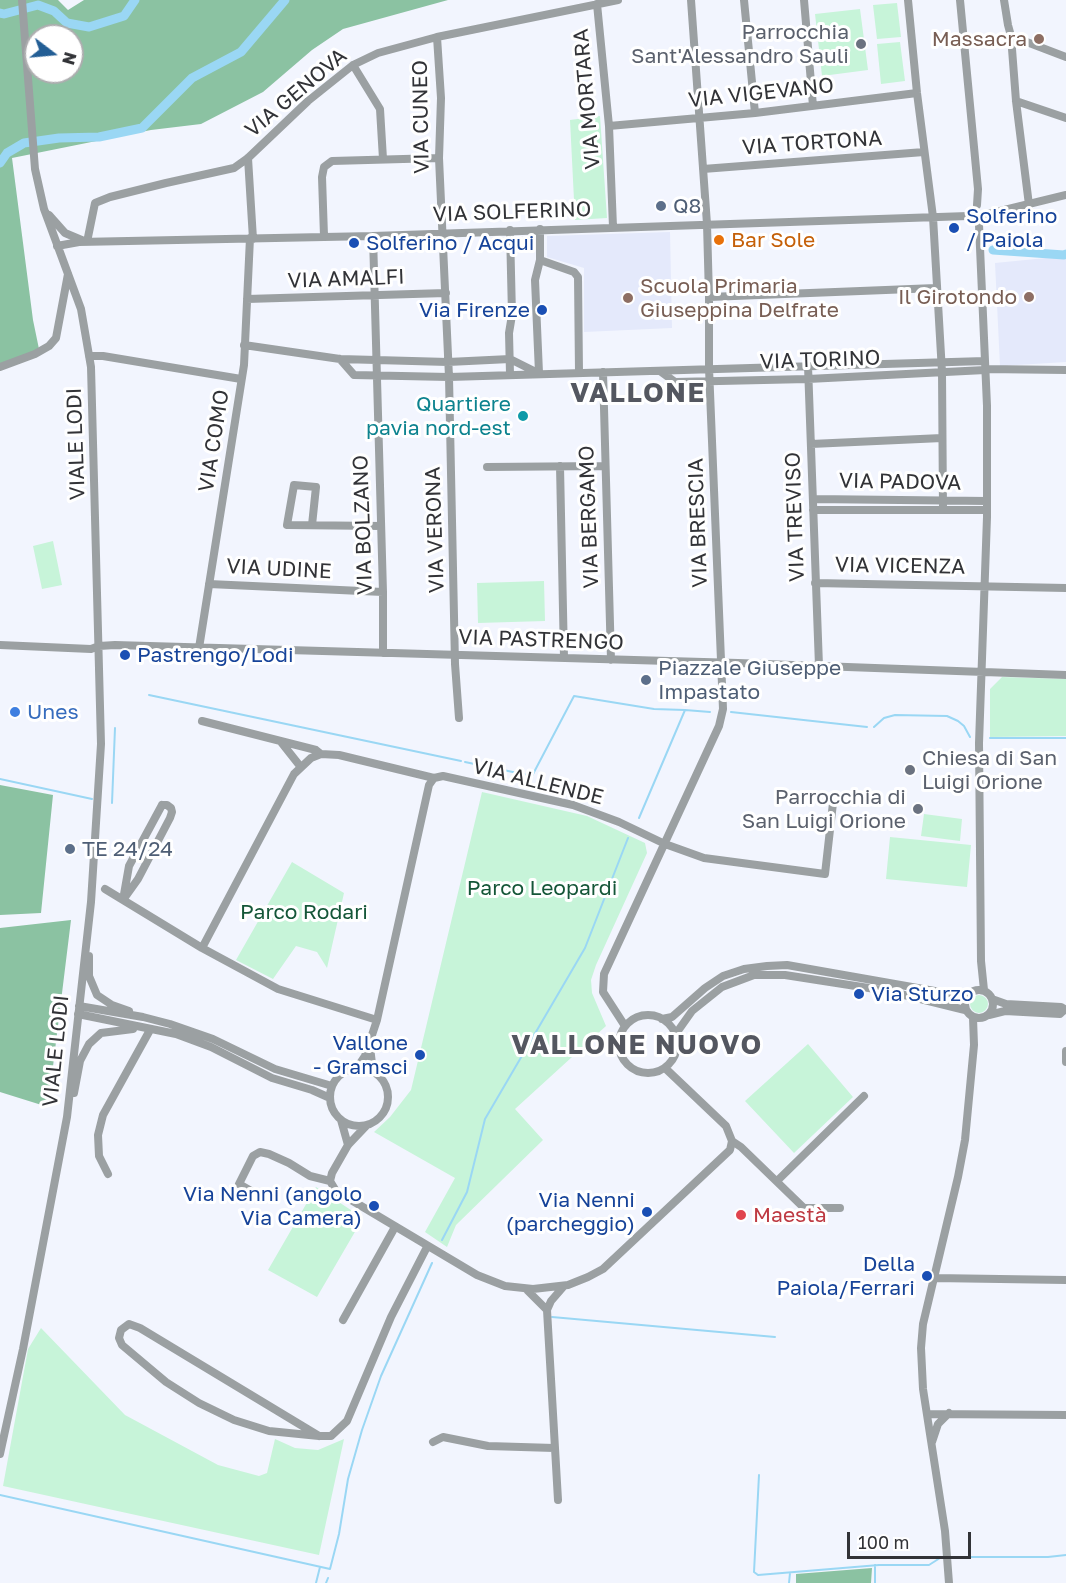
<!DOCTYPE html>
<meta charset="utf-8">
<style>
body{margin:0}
#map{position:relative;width:1066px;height:1583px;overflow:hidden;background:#f2f5fe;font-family:"Golos Text",sans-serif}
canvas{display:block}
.north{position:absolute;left:24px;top:24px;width:60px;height:60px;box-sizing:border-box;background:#fff;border:2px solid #adadaf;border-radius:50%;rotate:106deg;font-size:16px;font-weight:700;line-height:24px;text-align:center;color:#323337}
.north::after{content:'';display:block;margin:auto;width:21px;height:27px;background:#235e95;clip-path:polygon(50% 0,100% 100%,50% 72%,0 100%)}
.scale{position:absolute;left:847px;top:1532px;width:124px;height:27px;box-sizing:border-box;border:3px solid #323337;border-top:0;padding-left:8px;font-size:18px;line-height:21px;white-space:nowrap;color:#323337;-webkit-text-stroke:4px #fff;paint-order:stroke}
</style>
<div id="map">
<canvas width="1066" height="1583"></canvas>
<div class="north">N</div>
<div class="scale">100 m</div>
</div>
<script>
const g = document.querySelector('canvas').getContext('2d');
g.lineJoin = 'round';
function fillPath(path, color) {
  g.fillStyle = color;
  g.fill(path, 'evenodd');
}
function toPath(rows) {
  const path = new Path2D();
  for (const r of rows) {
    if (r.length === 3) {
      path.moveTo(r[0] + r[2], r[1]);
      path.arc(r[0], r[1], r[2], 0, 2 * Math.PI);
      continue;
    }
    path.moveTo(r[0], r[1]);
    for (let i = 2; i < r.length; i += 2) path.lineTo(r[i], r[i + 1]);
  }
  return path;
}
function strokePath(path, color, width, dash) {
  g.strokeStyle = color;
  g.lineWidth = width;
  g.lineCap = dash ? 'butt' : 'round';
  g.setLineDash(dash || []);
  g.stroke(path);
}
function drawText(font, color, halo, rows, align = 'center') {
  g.font = font + ' "Golos Text",sans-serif';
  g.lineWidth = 6;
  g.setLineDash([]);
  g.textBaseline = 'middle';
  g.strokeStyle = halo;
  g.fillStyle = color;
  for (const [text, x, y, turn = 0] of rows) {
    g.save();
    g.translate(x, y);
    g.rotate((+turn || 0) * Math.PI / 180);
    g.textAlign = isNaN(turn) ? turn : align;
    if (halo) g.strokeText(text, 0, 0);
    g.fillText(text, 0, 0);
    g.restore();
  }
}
fillPath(toPath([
 [670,232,672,328,584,332,584,268,547,257,547,236],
 [1066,256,1066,362,1000,366,995,263]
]), '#e4e9fb');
fillPath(toPath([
 [897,3,901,37,877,39,873,5],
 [860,9,868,70,822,76,815,14],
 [900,42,905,81,881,84,877,44],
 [600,116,607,218,575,220,570,120],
 [53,541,62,585,42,589,33,546],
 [544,581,545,621,478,623,477,583],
 [1002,677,1066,679,1066,736,990,737,990,689],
 [482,792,587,816,645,843,647,853,596,965,591,980,592,993,606,1026,515,1109,543,1140,456,1225,447,1247,425,1232,455,1178,374,1132,390,1117,411,1090],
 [924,814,962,819,960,841,921,836],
 [890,837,971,845,967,887,886,879],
 [292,862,344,893,327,968,317,952,296,946,273,979,236,960],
 [979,1004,9],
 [808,1044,853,1097,794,1153,745,1101],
 [316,1187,363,1218,317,1297,268,1270],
 [41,1328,125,1415,218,1465,259,1476,267,1473,275,1439,295,1448,318,1450,344,1439,319,1555,3,1486,28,1349]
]), '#c7f4d9');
fillPath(toPath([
 [0,0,58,0,68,10,84,0,448,0,343,29,312,50,263,92,201,124,151,130,12,158,33,320,39,349,0,365],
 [36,36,72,36,72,72,36,72],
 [0,785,53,795,41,913,0,915],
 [71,920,48,1107,0,1092,0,928],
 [872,1568,871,1583,796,1583,796,1574]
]), '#8bc2a2');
strokePath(toPath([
 [149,695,461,761],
 [731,712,867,727],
 [874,727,884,718,895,715,947,716,958,721,964,726,970,737],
 [990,738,1066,738],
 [465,762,532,776,574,696,654,709,685,710],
 [0,779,92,799],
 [112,803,115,728],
 [639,818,685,710,710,712],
 [442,1240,467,1192,485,1119,585,948,628,838],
 [552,1317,775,1337],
 [759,1475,754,1572,758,1575,879,1565,929,1565,940,1558],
 [0,1495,330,1569,339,1534,348,1479,362,1430,381,1376,432,1263],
 [952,1557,1048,1557,1066,1555],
 [875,1565,875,1583],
 [316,1583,320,1567],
 [326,1583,328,1578],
 [789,1583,790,1573]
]), '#9ad7f4', 2);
strokePath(toPath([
 [0,13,4,14,38,5,54,11,67,23,89,27,124,16,135,0],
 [0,163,7,153,24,143,59,138,99,137,142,128,192,78,241,52,285,0],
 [993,250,1064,255,1066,254]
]), '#9ad7f4', 9);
strokePath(toPath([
 [744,0,755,113],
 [804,0,813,106],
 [908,0,917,93,933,217,942,372,943,510],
 [960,0,978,189,977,205],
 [1004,0,1008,25,1011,36,1016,101,1029,205],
 [597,4,609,126,613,227],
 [1011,36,1066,57],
 [437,37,441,98,439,158,449,377,455,664,459,718],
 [353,65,380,109,383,159],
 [1016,101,1066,118],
 [609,126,755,113,917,93],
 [248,158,253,239],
 [703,169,924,152],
 [988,214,1066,195],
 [49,215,65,233,84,241],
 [979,225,987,406,987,517,979,743,981,961,984,990],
 [510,230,512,315,509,333,510,374],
 [324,236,322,177,324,167,332,161,439,158],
 [373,236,383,592,383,653],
 [87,242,95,203,110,197,166,183,234,168,248,158,308,101,353,65,378,53,437,37,618,0],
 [57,246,79,242,373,236,968,216],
 [540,260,574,272,578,277,579,372],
 [709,297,936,288],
 [247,299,446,293],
 [244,345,340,359,448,362,510,359,536,372],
 [89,356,103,356,241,379],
 [340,359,354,375,449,377,985,361],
 [808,366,819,666],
 [0,367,35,354,49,346,56,338,68,274],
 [985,369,1066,370],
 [660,371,675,382,808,379,985,370],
 [603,372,611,660],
 [539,373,535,280,540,260,540,229],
 [811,444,942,438],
 [560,466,564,658],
 [487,467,605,466],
 [813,499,987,501],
 [813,510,987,510],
 [312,525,316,487,294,485,287,525,381,526],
 [815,583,1066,588],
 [209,584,383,592],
 [0,645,91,649,99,646,115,645,738,663,1066,675],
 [199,648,244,365,250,238],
 [202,721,316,750,321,754],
 [281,742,300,766],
 [162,805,167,805,171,808,172,812,170,818,138,879,123,900,129,866,162,805],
 [105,889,202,948,278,989,377,1020],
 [202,948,294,774,311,758,321,754,339,755,434,778,443,776,573,805,619,822,665,844,704,858,825,874,833,803],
 [89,956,89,976,97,995,112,1005,129,1011],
 [979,1004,14],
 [992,999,1006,1004,1061,1007,1066,1010],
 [79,1006,143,1017,170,1024,213,1039,275,1069,332,1086],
 [78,1014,176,1034,211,1047,272,1078,312,1090,330,1098],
 [648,1044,29],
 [989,1015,1005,1011,1060,1014,1064,1010],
 [662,1019,672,1017,705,988,723,976,744,969,767,966,787,965,946,993,968,994],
 [625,1026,603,992,604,974,719,726,723,709,709,368,709,297,707,224,691,0],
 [675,1035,692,1011,722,987,754,975,785,975,817,980,888,991,965,1010],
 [370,1047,373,1072],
 [1066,1051,1066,1062],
 [357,1068,365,1056,377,1020,429,785,434,778],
 [665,1068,726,1126,732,1141,741,1147,804,1208,840,1208],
 [359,1097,29],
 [74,1093,80,1061,89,1044,101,1033,133,1029],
 [341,1120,348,1145],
 [367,1125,348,1145,332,1173,330,1181,336,1191,477,1275,505,1286,533,1289,568,1285,588,1277,603,1269,730,1150,732,1141],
 [108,1174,99,1156,98,1135,103,1115,150,1030],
 [777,1181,864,1096],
 [251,1191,239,1184,253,1156,260,1152,269,1154,289,1163,310,1176,330,1181],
 [934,1278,1066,1280],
 [526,1289,547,1310],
 [343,1320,395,1227],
 [927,1414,1066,1415],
 [319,1436,140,1328,129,1324,121,1330,119,1338,122,1345,166,1382,199,1403,234,1420,269,1431,319,1436,331,1436,347,1421,391,1317,427,1247],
 [433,1442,443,1437,488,1446,554,1448],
 [932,1442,938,1424,949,1413],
 [0,1454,23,1349,67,1117,91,902,101,744,91,367,81,309,44,209,35,169,22,0],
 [558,1500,547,1310,551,1301,564,1286],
 [949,1583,945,1531,923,1389,921,1348,923,1324,958,1177,965,1140,974,1045,973,1018]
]), '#9ba0a2', 8);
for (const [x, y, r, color] of [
 [1039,39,6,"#8d6e63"],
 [861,44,6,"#6b7280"],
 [661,206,6,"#5c6f8a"],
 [954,228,6,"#1a4fb4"],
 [719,240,6,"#e8710a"],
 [354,243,6,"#1a4fb4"],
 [1029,297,6,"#8d6e63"],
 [628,298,6,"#8d6e63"],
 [542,310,6,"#1a4fb4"],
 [523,416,6,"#0f9aa8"],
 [125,655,6,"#1a4fb4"],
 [646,680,6,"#5c6f8a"],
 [15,712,6,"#3f7fe0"],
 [910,770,6,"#6b7280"],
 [918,809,6,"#6b7280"],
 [70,849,6,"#5c6f8a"],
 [859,994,6,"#1a4fb4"],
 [420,1055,6,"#1a4fb4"],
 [374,1206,6,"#1a4fb4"],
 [647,1212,6,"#1a4fb4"],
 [741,1215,6,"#e0444e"],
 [927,1276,6,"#1a4fb4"]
]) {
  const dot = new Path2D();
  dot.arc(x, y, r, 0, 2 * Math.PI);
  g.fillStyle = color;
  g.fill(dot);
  strokePath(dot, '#fff', 2);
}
drawText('21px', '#5b616d', '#fff', [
 ["Parrocchia",849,32],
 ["Sant'Alessandro Sauli",849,56],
 ["Chiesa di San",922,758,"left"],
 ["Luigi Orione",922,782,"left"],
 ["Parrocchia di",906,797],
 ["San Luigi Orione",906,821]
], 'right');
drawText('21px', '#785e54', '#fff', [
 ["Massacra",1027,39],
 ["Scuola Primaria",640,286,"left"],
 ["Giuseppina Delfrate",640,310,"left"],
 ["Il Girotondo",1017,297]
], 'right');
drawText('21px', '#323337', '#fff', [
 ["VIA GENOVA",296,93,-40],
 ["VIA VIGEVANO",761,93,-6],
 ["VIA MORTARA",587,99,-95],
 ["VIA CUNEO",421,117,-91],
 ["VIA TORTONA",812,143,-4],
 ["VIA SOLFERINO",512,212,-2],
 ["VIA AMALFI",346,279,-2],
 ["VIA TORINO",820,360,-2],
 ["VIA COMO",214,441,-81],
 ["VIALE LODI",76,444,-92],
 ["VIA PADOVA",900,482,1],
 ["VIA BERGAMO",589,517,-92],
 ["VIA TREVISO",795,517,-92],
 ["VIA BRESCIA",698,523,-92],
 ["VIA BOLZANO",363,525,-92],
 ["VIA VERONA",435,530,-92],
 ["VIA VICENZA",900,566,1],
 ["VIA UDINE",279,569,3],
 ["VIA PASTRENGO",541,640,2],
 ["VIA ALLENDE",538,782,14],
 ["VIALE LODI",56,1051,-84]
]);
drawText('21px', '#4e5e75', '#fff', [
 ["Q8",673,206],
 ["Piazzale Giuseppe",658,668],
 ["Impastato",658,692],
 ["TE 24/24",82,849]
], 'left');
drawText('21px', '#164399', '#fff', [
 ["Solferino",966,216,"left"],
 ["/ Paiola",966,240,"left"],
 ["Solferino / Acqui",366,243,"left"],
 ["Via Firenze",530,310],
 ["Pastrengo/Lodi",137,655,"left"],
 ["Via Sturzo",871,994,"left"],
 ["Vallone",408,1043],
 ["- Gramsci",408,1067],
 ["Via Nenni (angolo",362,1194],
 ["Via Camera)",362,1218],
 ["Via Nenni",635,1200],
 ["(parcheggio)",635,1224],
 ["Della",915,1264],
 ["Paiola/Ferrari",915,1288]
], 'right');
drawText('21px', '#c56008', '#fff', [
 ["Bar Sole",731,240]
], 'left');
drawText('21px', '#0d838f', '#fff', [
 ["Quartiere",511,404],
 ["pavia nord-est",511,428]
], 'right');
drawText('21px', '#366cbe', '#fff', [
 ["Unes",27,712]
], 'left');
drawText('21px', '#145638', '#fff', [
 ["Parco Leopardi",542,888],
 ["Parco Rodari",304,912]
]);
drawText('21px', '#be3a42', '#fff', [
 ["Maestà",753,1215]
], 'left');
g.letterSpacing = '1.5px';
drawText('bold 27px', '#545760', '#fff', [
 ["VALLONE",638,393],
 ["VALLONE NUOVO",637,1045]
]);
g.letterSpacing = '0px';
</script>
